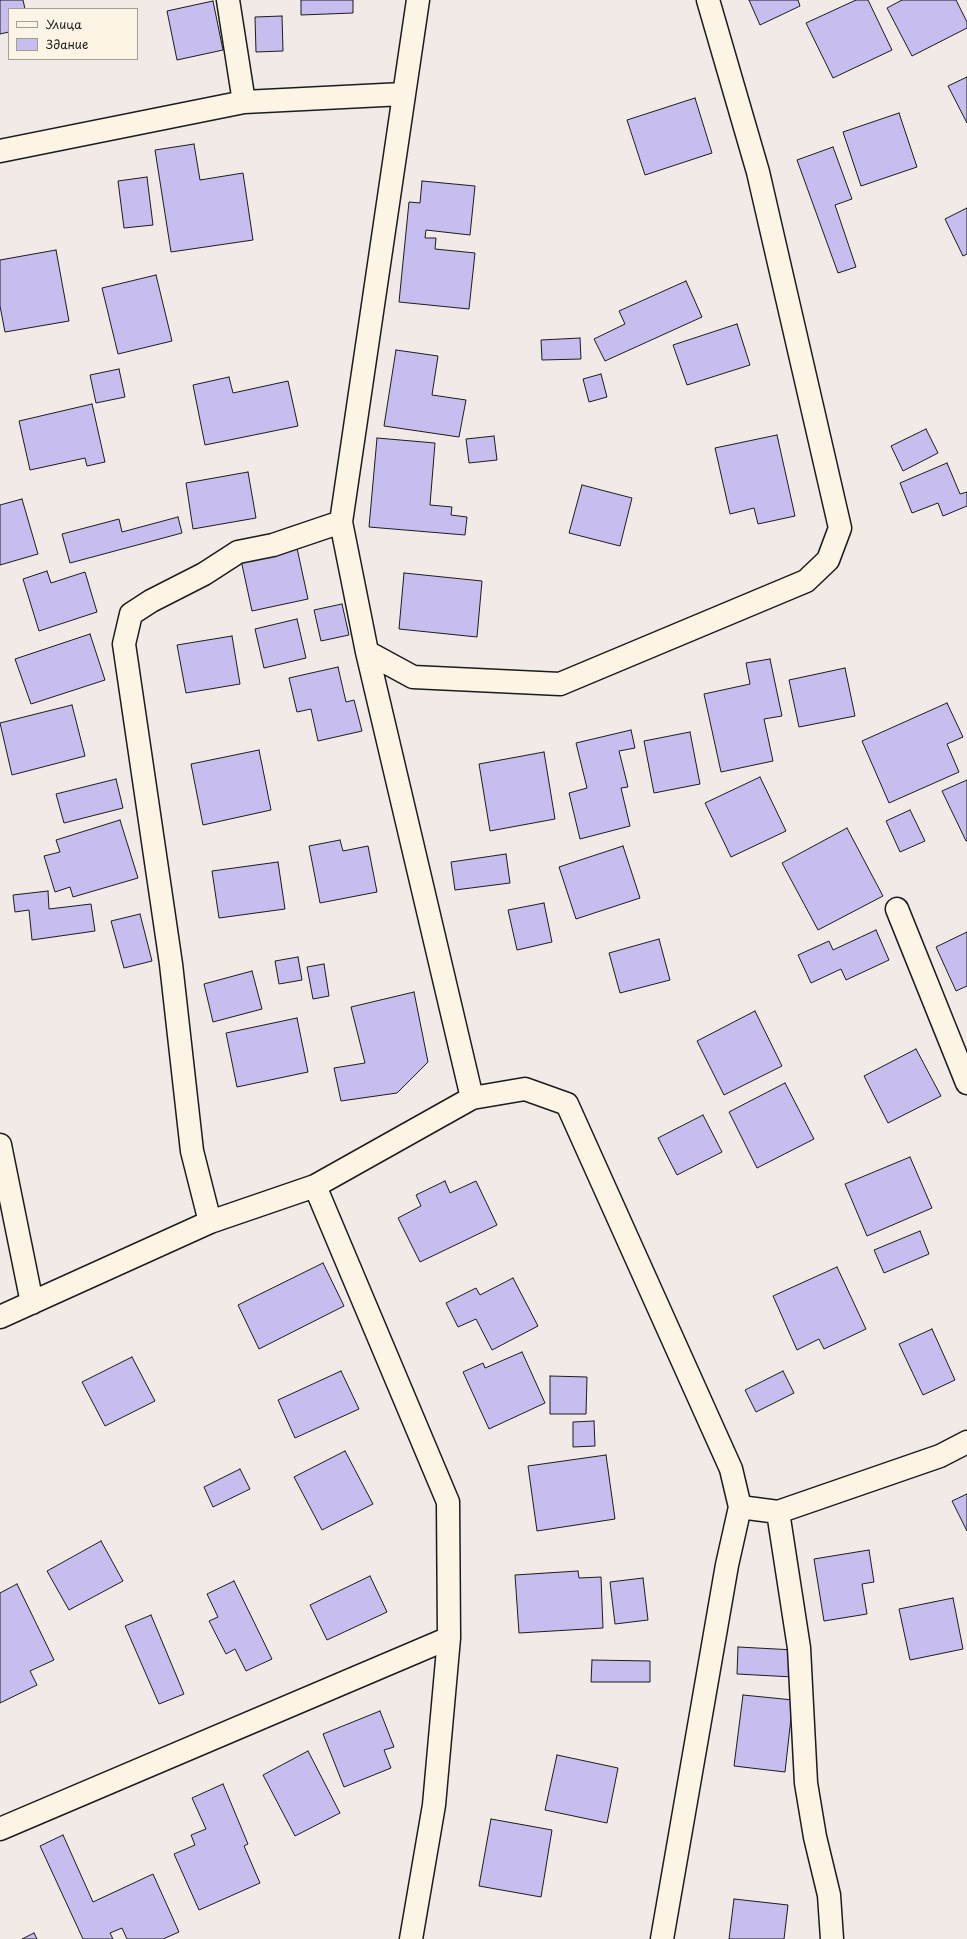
<!DOCTYPE html>
<meta charset="utf-8">
<style>
body{margin:0}
#map{position:relative;width:967px;height:1939px;overflow:hidden;background:#f1eae7;font-family:"Playpen Sans",sans-serif}
canvas{display:block}
.legend{position:absolute;left:8px;top:8px;width:130px;height:52px;box-sizing:border-box;background:#fcf5e5;border:1px solid #a29e95;margin:0;padding:5px 7px;list-style:none;font-size:12px;color:#1c1c1c}
.legend li{display:flex;align-items:center;gap:8px;height:20px}
.legend b{width:20px;border:1px solid #a29e95}
</style>
<div id="map">
<canvas width="967" height="1939"></canvas>
<ul class="legend">
<li><b style="height:5px;background:#fcf5e5"></b>Улица</li>
<li><b style="height:11px;background:#c7bdee"></b>Здание</li>
</ul>
</div>
<script>
const g = document.querySelector('canvas').getContext('2d');
g.lineJoin = 'round';
function fillPath(path, color) {
  g.fillStyle = color;
  g.fill(path, 'evenodd');
}
function toPath(rows) {
  const path = new Path2D();
  for (const r of rows) {
    path.moveTo(r[0], r[1]);
    for (let i = 2; i < r.length; i += 2) path.lineTo(r[i], r[i + 1]);
  }
  return path;
}
function strokePath(path, color, width, dash) {
  g.strokeStyle = color;
  g.lineWidth = width;
  g.lineCap = dash ? 'butt' : 'round';
  g.setLineDash(dash || []);
  g.stroke(path);
}
const building = toPath([
 [0,0,23,0,25,9,9,9,9,32,0,34,0,0],
 [301,0,353,0,353,13,301,15,301,0],
 [749,0,798,0,800,6,760,25,749,0],
 [856,0,868,0,892,50,833,78,806,23,856,0],
 [902,0,956,0,967,22,967,28,912,56,887,8,902,0],
 [213,1,223,50,177,60,167,11,213,1],
 [282,16,283,51,256,52,255,17,282,16],
 [967,77,967,123,948,86,967,77],
 [695,98,712,153,645,175,627,120,695,98],
 [899,113,917,167,861,186,843,132,899,113],
 [194,144,200,180,243,173,253,240,171,252,155,150,194,144],
 [833,147,852,199,835,205,856,267,838,273,797,160,833,147],
 [147,177,153,225,124,228,118,181,147,177],
 [422,181,475,186,470,235,426,230,425,238,436,238,435,249,475,253,469,309,399,302,409,202,420,203,422,181],
 [967,208,967,254,963,256,945,219,967,208],
 [56,250,69,321,5,332,0,306,0,260,56,250],
 [156,275,172,341,118,354,102,288,156,275],
 [686,281,702,317,605,361,594,339,625,324,619,311,686,281],
 [737,324,750,365,687,385,673,345,737,324],
 [580,338,581,359,542,360,541,340,580,338],
 [396,350,438,356,432,395,466,400,459,437,384,426,396,350],
 [119,369,125,397,96,403,90,375,119,369],
 [601,374,607,397,589,402,583,379,601,374],
 [229,377,233,393,288,381,298,426,205,445,193,385,229,377],
 [92,404,105,462,87,466,85,458,30,470,19,421,92,404],
 [926,429,938,453,903,471,891,446,926,429],
 [777,435,795,516,758,524,754,508,730,514,715,448,777,435],
 [494,436,497,460,469,463,466,439,494,436],
 [377,438,435,443,430,505,452,507,451,515,467,517,465,535,369,527,377,438],
 [947,463,960,494,967,492,967,506,943,516,938,503,912,513,900,483,947,463],
 [248,472,256,518,193,529,186,483,248,472],
 [582,485,632,498,620,546,569,533,582,485],
 [22,499,38,554,0,565,0,505,22,499],
 [178,517,182,533,70,563,62,534,119,519,122,532,178,517],
 [297,548,308,599,252,611,241,560,297,548],
 [47,571,51,583,85,572,97,612,39,631,23,579,47,571],
 [404,573,482,581,477,637,399,629,404,573],
 [342,604,349,635,321,641,314,610,342,604],
 [297,619,306,658,264,668,255,629,297,619],
 [90,634,105,680,31,704,15,659,90,634],
 [232,636,240,684,186,693,177,645,232,636],
 [770,659,782,716,764,719,773,761,721,772,704,694,750,684,746,663,770,659],
 [338,667,346,702,354,700,362,731,318,741,311,709,297,712,289,678,338,667],
 [845,668,855,716,799,727,789,680,845,668],
 [947,703,963,737,947,744,959,772,889,803,862,741,947,703],
 [72,705,85,756,12,775,0,723,72,705],
 [631,730,635,748,619,751,628,787,621,788,630,826,580,839,569,793,587,788,576,743,631,730],
 [690,732,700,784,654,793,644,741,690,732],
 [259,750,271,810,203,825,191,764,259,750],
 [544,752,555,819,490,831,479,764,544,752],
 [760,777,786,831,731,857,705,803,760,777],
 [116,779,123,808,64,823,56,794,116,779],
 [967,780,967,841,966,841,942,791,967,780],
 [910,810,925,841,900,852,886,821,910,810],
 [120,820,138,878,73,897,70,887,55,892,44,856,60,852,56,840,120,820],
 [847,828,883,896,818,930,782,863,847,828],
 [340,840,343,851,368,846,377,892,320,903,309,846,340,840],
 [623,846,640,898,576,919,559,867,623,846],
 [506,854,510,883,455,890,451,862,506,854],
 [278,862,285,909,219,918,212,871,278,862],
 [48,891,49,909,91,904,95,931,32,940,29,910,15,912,13,895,48,891],
 [544,903,552,942,517,950,508,910,544,903],
 [140,914,152,961,124,968,111,921,140,914],
 [876,930,889,960,846,980,841,969,811,983,798,955,829,941,833,950,876,930],
 [967,932,967,986,956,991,936,947,967,932],
 [659,939,670,980,620,993,609,953,659,939],
 [298,957,302,980,279,984,275,961,298,957],
 [324,964,329,996,313,999,307,967,324,964],
 [252,971,262,1009,213,1022,204,984,252,971],
 [414,992,428,1062,397,1093,341,1101,334,1068,365,1063,351,1007,414,992],
 [755,1011,782,1066,724,1095,697,1041,755,1011],
 [297,1018,308,1072,237,1087,226,1033,297,1018],
 [916,1049,941,1096,888,1123,864,1076,916,1049],
 [785,1083,814,1139,757,1168,729,1112,785,1083],
 [703,1115,722,1152,677,1175,658,1138,703,1115],
 [910,1157,932,1208,867,1236,845,1184,910,1157],
 [445,1181,450,1193,476,1181,497,1225,420,1262,398,1218,421,1206,416,1195,445,1181],
 [920,1231,929,1254,884,1273,874,1250,920,1231],
 [323,1263,344,1306,259,1349,238,1305,323,1263],
 [837,1267,866,1329,824,1349,819,1339,797,1350,773,1296,837,1267],
 [513,1278,538,1326,492,1350,476,1319,458,1327,446,1303,476,1288,480,1295,513,1278],
 [932,1329,955,1380,923,1395,899,1344,932,1329],
 [522,1352,545,1403,489,1429,463,1372,483,1363,485,1368,522,1352],
 [132,1357,155,1401,105,1426,82,1382,132,1357],
 [341,1371,359,1409,295,1438,278,1400,341,1371],
 [783,1371,794,1393,756,1412,745,1390,783,1371],
 [550,1376,587,1377,586,1414,550,1414,550,1376],
 [594,1421,595,1446,573,1447,573,1422,594,1421],
 [345,1451,373,1504,322,1530,294,1477,345,1451],
 [606,1455,615,1519,537,1531,528,1466,606,1455],
 [240,1469,250,1489,213,1507,204,1487,240,1469],
 [967,1494,967,1531,952,1501,967,1494],
 [101,1541,123,1581,69,1610,47,1571,101,1541],
 [869,1550,874,1582,862,1584,867,1614,824,1621,814,1559,869,1550],
 [578,1571,579,1578,601,1577,603,1628,519,1633,515,1575,578,1571],
 [370,1576,387,1612,327,1640,310,1605,370,1576],
 [643,1578,648,1620,615,1624,610,1582,643,1578],
 [234,1581,272,1659,246,1671,235,1649,226,1654,209,1621,218,1617,207,1594,234,1581],
 [17,1584,54,1660,30,1671,37,1685,0,1703,0,1593,17,1584],
 [953,1598,963,1649,910,1660,899,1609,953,1598],
 [151,1615,184,1694,159,1704,125,1626,151,1615],
 [738,1647,795,1650,793,1677,737,1674,738,1647],
 [592,1660,650,1661,650,1682,591,1682,592,1660],
 [743,1695,793,1700,785,1772,734,1766,743,1695],
 [380,1711,394,1747,384,1750,391,1768,344,1787,323,1734,380,1711],
 [308,1751,340,1813,295,1836,263,1775,308,1751],
 [557,1755,618,1768,607,1823,545,1810,557,1755],
 [223,1784,248,1844,244,1846,260,1883,199,1910,174,1854,195,1845,191,1835,206,1829,192,1798,223,1784],
 [491,1819,552,1830,541,1897,479,1886,491,1819],
 [63,1835,93,1902,153,1874,179,1932,163,1939,127,1939,122,1928,110,1933,113,1939,83,1939,40,1846,63,1835],
 [734,1899,788,1905,784,1939,729,1939,734,1899],
 [34,1933,37,1939,22,1939,34,1933]
]);
fillPath(building, '#c7bdee');
strokePath(building, '#1c1c1c', 1);
const minor = toPath([
 [228,0,244,102],
 [418,0,341,522,367,652,472,1098,525,1089,567,1104,731,1469,740,1507,727,1565,662,1939],
 [0,151,244,102,403,94],
 [367,652,413,677,560,684,806,581,828,560,840,528,758,172,708,0],
 [897,909,967,1083],
 [0,1145,32,1303],
 [315,1186,448,1502,449,1638,434,1805,411,1939],
 [210,1222,192,1151,171,964,124,644,131,614,151,601,204,574,238,552,273,545,341,522],
 [0,1317,210,1222,315,1186,472,1098],
 [740,1507,778,1512,940,1456,967,1442],
 [778,1512,799,1648,806,1783,815,1837,829,1895,832,1939],
 [0,1829,449,1638]
]);
strokePath(minor, '#1c1c1c', 25);
strokePath(minor, '#fcf5e5', 22);
</script>
